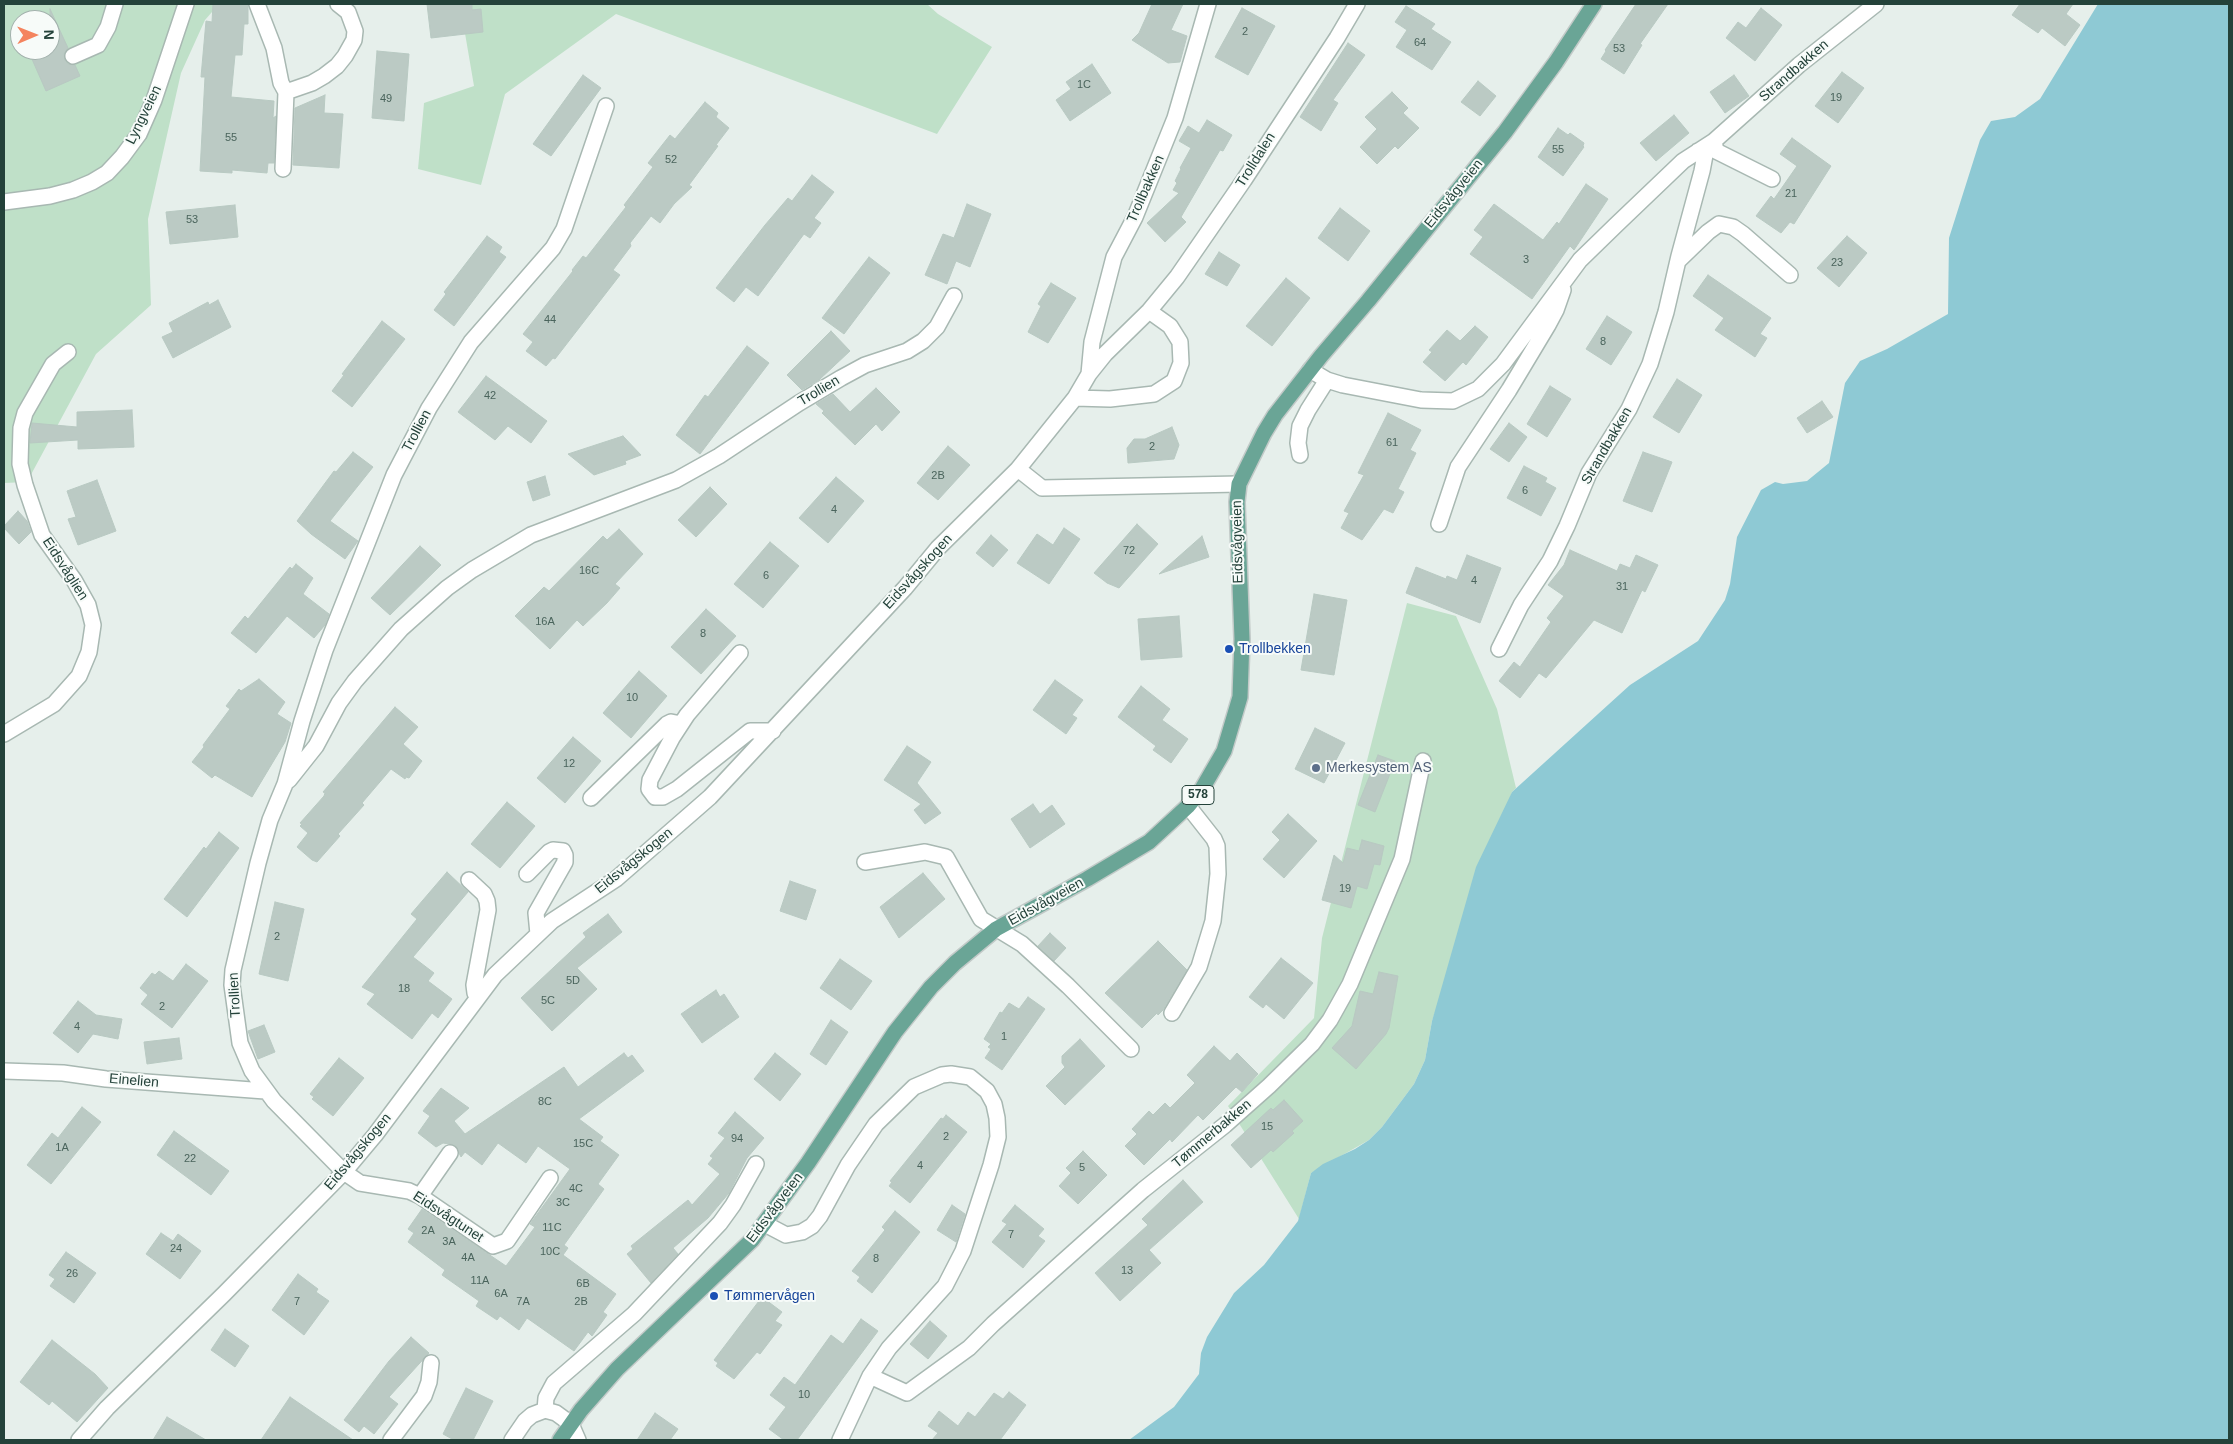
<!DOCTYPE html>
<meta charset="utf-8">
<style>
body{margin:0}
#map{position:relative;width:2233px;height:1444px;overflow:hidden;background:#e6efeb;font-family:Helvetica,sans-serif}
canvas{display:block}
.frame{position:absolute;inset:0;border:5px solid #24423a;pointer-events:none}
.north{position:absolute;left:10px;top:10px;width:50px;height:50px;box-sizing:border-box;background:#f7fbf9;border:1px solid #a3b1ad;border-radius:50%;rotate:89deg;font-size:14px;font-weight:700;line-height:20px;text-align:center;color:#24423a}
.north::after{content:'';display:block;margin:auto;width:18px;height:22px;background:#f4845f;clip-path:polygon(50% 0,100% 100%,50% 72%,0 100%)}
</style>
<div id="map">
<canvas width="2233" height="1444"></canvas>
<div class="frame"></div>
<div class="north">N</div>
</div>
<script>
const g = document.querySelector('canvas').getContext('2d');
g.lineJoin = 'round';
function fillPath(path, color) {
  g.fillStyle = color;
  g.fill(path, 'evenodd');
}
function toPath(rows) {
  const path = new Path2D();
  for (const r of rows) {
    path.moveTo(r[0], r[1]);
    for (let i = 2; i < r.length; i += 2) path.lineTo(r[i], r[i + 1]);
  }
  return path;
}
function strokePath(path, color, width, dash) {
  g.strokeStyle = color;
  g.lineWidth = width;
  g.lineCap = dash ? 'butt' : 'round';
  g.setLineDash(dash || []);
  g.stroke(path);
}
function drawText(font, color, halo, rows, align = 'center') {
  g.font = font + ' Helvetica,sans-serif';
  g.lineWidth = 4;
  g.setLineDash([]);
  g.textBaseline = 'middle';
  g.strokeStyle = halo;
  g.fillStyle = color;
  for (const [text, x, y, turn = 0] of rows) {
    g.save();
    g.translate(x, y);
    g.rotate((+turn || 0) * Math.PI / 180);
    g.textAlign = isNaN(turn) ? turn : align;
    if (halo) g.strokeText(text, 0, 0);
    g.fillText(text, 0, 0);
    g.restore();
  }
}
fillPath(toPath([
 [4,4,219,4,205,20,181,73,148,219,151,305,96,354,27,482,4,483],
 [20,20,50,20,50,50,20,50],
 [460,4,927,4,938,14,992,47,937,134,616,14,505,94,481,185,418,169,424,103,474,86],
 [1407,603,1456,616,1497,709,1516,788,1512,792,1432,1021,1425,1060,1414,1084,1382,1127,1369,1140,1311,1173,1299,1219,1228,1106,1314,1018,1322,938]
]), '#bfe0c8');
fillPath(toPath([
 [2098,4,2229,4,2229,1440,1129,1440,1174,1407,1199,1374,1201,1353,1207,1337,1234,1293,1264,1265,1298,1221,1311,1173,1323,1164,1355,1149,1369,1140,1382,1127,1414,1084,1425,1060,1432,1021,1476,867,1512,792,1630,685,1698,641,1725,600,1730,584,1737,537,1761,490,1775,482,1783,484,1807,481,1829,463,1845,383,1860,361,1887,349,1948,314,1949,238,1980,140,1991,121,2015,117,2040,99]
]), '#8ec9d4');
const building = toPath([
 [213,4,248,4,248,24,244,24,242,55,235,55,231,97,274,101,273,118,276,116,274,163,268,163,267,173,232,170,232,173,200,171,205,77,201,77,206,21,212,22,213,4],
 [427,4,472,4,472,10,481,9,483,32,431,38,427,4],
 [1152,4,1183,4,1171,30,1187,36,1180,62,1168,63,1132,40,1139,33,1152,4],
 [1636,4,1668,4,1640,44,1642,45,1624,74,1601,59,1606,51,1605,50,1636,4],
 [2020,4,2073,4,2066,14,2080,25,2065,46,2042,28,2038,33,2012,15,2020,4],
 [1406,6,1435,24,1431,29,1451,42,1432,70,1396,47,1407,30,1395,22,1406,6],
 [1242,8,1275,26,1248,75,1215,57,1242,8],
 [1761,8,1782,25,1755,61,1726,38,1738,22,1746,28,1761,8],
 [50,9,68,48,64,54,65,60,68,64,75,65,80,76,46,91,28,50,50,50,50,9],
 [1348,43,1365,55,1333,100,1338,103,1321,131,1300,117,1348,43],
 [377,51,409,54,404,121,372,118,377,51],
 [1092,64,1111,93,1070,121,1056,100,1071,89,1066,82,1092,64],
 [1842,72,1864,88,1838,123,1815,106,1842,72],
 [583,75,601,88,551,156,533,144,583,75],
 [1734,75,1749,96,1725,113,1710,92,1734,75],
 [1478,81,1496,96,1480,116,1461,102,1478,81],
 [1392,92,1408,108,1403,113,1419,128,1398,149,1395,146,1377,164,1360,147,1377,129,1365,117,1392,92],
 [325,95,324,113,343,114,339,168,293,165,295,108,325,95],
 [705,102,718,113,716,117,729,128,716,145,718,146,689,185,692,187,674,204,660,223,651,216,630,243,631,246,613,270,620,275,555,359,553,358,546,366,526,351,533,342,523,334,573,271,572,270,583,256,586,258,626,207,624,205,653,167,648,163,670,135,675,139,705,102],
 [1674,115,1689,133,1656,161,1640,143,1674,115],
 [1207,120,1232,135,1223,151,1220,150,1181,217,1186,222,1165,242,1147,223,1179,193,1173,190,1177,183,1175,181,1181,169,1180,168,1191,148,1179,141,1188,126,1199,133,1207,120],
 [1558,128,1568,135,1570,133,1584,143,1583,146,1584,147,1563,176,1538,157,1558,128],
 [1792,138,1831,166,1794,224,1790,222,1781,233,1756,216,1771,196,1774,199,1797,166,1780,154,1792,138],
 [812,175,834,192,814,218,821,223,810,238,804,234,758,296,746,287,734,302,716,288,765,225,788,198,792,201,812,175],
 [1586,184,1608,199,1574,250,1570,246,1532,299,1470,254,1483,237,1474,230,1494,204,1543,240,1557,222,1559,224,1586,184],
 [967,204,991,214,970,267,956,261,947,284,925,275,943,234,954,238,967,204],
 [235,205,238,237,170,244,166,212,235,205],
 [1340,208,1370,231,1348,261,1318,238,1340,208],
 [487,236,502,247,499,252,506,257,454,326,434,310,446,294,444,292,487,236],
 [1847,236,1867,253,1839,287,1817,268,1847,236],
 [1219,252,1240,265,1227,286,1205,274,1219,252],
 [869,257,890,273,844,334,822,318,869,257],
 [1708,275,1771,318,1760,334,1767,338,1755,357,1715,330,1724,318,1693,296,1708,275],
 [1286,278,1310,298,1272,346,1246,326,1286,278],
 [1051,283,1076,298,1048,343,1028,332,1041,306,1038,304,1051,283],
 [218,300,231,327,173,358,162,337,173,332,169,323,208,302,209,305,218,300],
 [1607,316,1632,332,1611,365,1586,349,1607,316],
 [382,321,405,339,352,407,332,391,344,375,342,374,382,321],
 [1475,326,1488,337,1466,365,1463,362,1445,381,1423,362,1432,352,1429,350,1447,330,1460,341,1475,326],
 [831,331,850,351,819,380,802,390,787,375,831,331],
 [747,346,769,363,700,454,676,435,705,395,708,397,747,346],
 [486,376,547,421,531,443,508,426,495,440,458,412,486,376],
 [1677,379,1702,395,1679,433,1653,417,1677,379],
 [1550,386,1571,399,1547,437,1527,424,1550,386],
 [876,388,900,412,882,431,876,424,855,445,822,413,824,411,816,404,833,394,850,412,876,388],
 [1822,401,1833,417,1807,433,1797,418,1822,401],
 [132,410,134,447,78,449,78,440,30,443,32,423,77,427,77,412,132,410],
 [1388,413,1421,430,1410,450,1416,453,1398,489,1404,492,1393,513,1384,509,1362,540,1341,528,1349,513,1344,511,1364,475,1358,473,1388,413],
 [1509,423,1527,437,1509,462,1490,449,1509,423],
 [1172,427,1179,445,1174,459,1128,463,1127,448,1134,439,1145,439,1172,427],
 [623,436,641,455,625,461,626,464,594,475,568,454,623,436],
 [948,446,970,465,938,500,917,483,948,446],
 [353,452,373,467,330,521,358,541,345,559,311,534,297,521,334,471,336,472,353,452],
 [1643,452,1672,462,1652,512,1623,501,1643,452],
 [1524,466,1547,478,1545,482,1556,488,1541,516,1507,498,1524,466],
 [545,476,550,495,533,501,527,482,545,476],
 [836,477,864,501,828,543,799,518,836,477],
 [97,480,116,531,78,545,68,519,76,517,67,491,97,480],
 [710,487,727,504,696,537,678,520,710,487],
 [18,511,27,521,31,532,19,544,4,528,4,526,18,511],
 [1137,524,1158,544,1119,588,1107,583,1094,573,1137,524],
 [1064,528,1080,539,1049,584,1017,563,1037,534,1053,545,1064,528],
 [619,529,643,554,615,584,620,588,607,603,583,626,577,620,550,649,515,616,544,587,549,591,603,536,607,540,619,529],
 [991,535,1008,550,993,567,976,553,991,535],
 [1202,536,1209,557,1159,574,1202,536],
 [770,542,799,566,763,608,734,584,770,542],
 [420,546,441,565,390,615,371,598,420,546],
 [1570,550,1617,571,1620,564,1630,568,1636,555,1658,565,1645,592,1642,590,1622,633,1594,620,1546,678,1539,673,1520,698,1499,681,1514,662,1520,667,1551,622,1547,618,1564,596,1548,585,1564,565,1570,550],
 [1467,555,1501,568,1480,623,1406,593,1416,567,1446,579,1447,576,1457,580,1467,555],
 [296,564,313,578,303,594,329,614,325,625,314,638,287,616,256,653,231,633,245,616,248,619,290,567,292,569,296,564],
 [1314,594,1347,600,1334,675,1301,670,1314,594],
 [706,609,736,636,701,674,671,647,706,609],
 [1179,616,1182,657,1141,660,1138,619,1179,616],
 [639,671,667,696,631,738,603,713,639,671],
 [259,679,285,702,277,714,291,723,285,742,252,797,215,775,212,778,192,762,204,747,203,745,230,709,226,706,239,689,241,691,259,679],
 [1055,680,1083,700,1072,715,1077,718,1066,734,1033,710,1055,680],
 [1141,686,1170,709,1162,720,1188,739,1171,763,1153,750,1156,746,1118,717,1141,686],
 [395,707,418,727,403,744,422,761,409,778,406,777,405,779,391,769,362,803,364,805,338,834,340,836,317,862,312,860,297,847,308,833,300,826,302,824,300,823,324,796,325,793,323,792,395,707],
 [1315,728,1345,743,1324,783,1295,769,1315,728],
 [573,737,601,761,565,803,537,778,573,737],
 [907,746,931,762,917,783,941,813,925,824,914,810,921,804,884,780,907,746],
 [1378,755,1395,761,1375,812,1358,805,1378,755],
 [507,802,535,826,500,868,471,844,507,802],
 [1033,804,1040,814,1052,805,1065,824,1030,848,1011,819,1033,804],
 [1288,814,1317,841,1284,878,1263,859,1280,840,1272,832,1288,814],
 [219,832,239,848,187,917,164,899,204,847,206,849,219,832],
 [1362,840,1384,846,1380,865,1374,864,1367,889,1357,886,1351,908,1322,900,1334,855,1343,863,1347,848,1359,851,1362,840],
 [447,872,468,892,413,957,434,973,428,981,452,999,438,1018,432,1013,412,1039,367,1004,375,994,362,987,417,919,411,914,447,872],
 [923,873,945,899,899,938,880,907,923,873],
 [790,881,816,890,806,920,780,911,790,881],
 [275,902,304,909,288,981,259,974,275,902],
 [608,914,622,932,577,968,597,989,552,1031,521,998,586,937,583,933,608,914],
 [1050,933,1066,948,1054,961,1038,946,1050,933],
 [1158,941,1187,970,1163,1010,1158,1015,1157,1013,1142,1028,1105,993,1158,941],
 [1281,958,1313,983,1284,1019,1266,1004,1263,1008,1249,997,1281,958],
 [840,959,872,981,851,1010,820,988,840,959],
 [186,964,208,981,172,1028,141,1004,148,995,140,988,152,973,155,975,159,971,173,981,186,964],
 [1379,972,1398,976,1389,1028,1386,1034,1356,1069,1332,1048,1352,1026,1360,991,1373,994,1379,972],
 [716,990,720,997,724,994,739,1017,702,1043,681,1014,716,990],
 [1028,997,1045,1009,1002,1070,985,1058,991,1049,988,1047,991,1044,984,1039,1000,1012,1002,1013,1009,1003,1019,1009,1028,997],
 [78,1001,96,1015,122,1019,118,1039,93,1034,78,1053,53,1033,78,1001],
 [831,1020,848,1032,826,1065,810,1054,831,1020],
 [264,1025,275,1052,258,1059,248,1031,264,1025],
 [179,1038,182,1059,147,1064,144,1042,179,1038],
 [1080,1039,1105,1066,1065,1105,1046,1086,1065,1067,1062,1063,1062,1056,1080,1039],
 [1214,1046,1230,1061,1237,1053,1258,1074,1242,1092,1236,1087,1203,1120,1198,1115,1172,1142,1170,1139,1144,1165,1125,1146,1137,1134,1132,1129,1149,1111,1153,1115,1165,1103,1170,1108,1195,1083,1187,1075,1214,1046],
 [624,1053,628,1058,632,1055,644,1071,579,1119,603,1137,600,1141,619,1155,598,1184,604,1189,564,1245,568,1248,563,1255,616,1294,603,1312,607,1315,592,1336,588,1332,574,1351,527,1318,519,1330,500,1316,497,1320,476,1306,479,1301,442,1275,445,1270,408,1242,414,1233,408,1229,422,1209,506,1266,535,1227,530,1224,570,1169,538,1146,526,1163,498,1143,482,1165,465,1152,461,1157,455,1145,443,1143,436,1147,418,1133,430,1116,423,1111,441,1088,469,1108,454,1121,465,1134,564,1067,578,1087,624,1053],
 [775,1053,801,1074,780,1101,754,1079,775,1053],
 [339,1058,364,1078,333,1116,312,1099,314,1097,310,1094,339,1058],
 [1284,1100,1303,1121,1292,1131,1294,1133,1273,1152,1271,1150,1251,1168,1231,1145,1271,1108,1273,1110,1284,1100],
 [82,1107,101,1122,51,1184,27,1165,52,1133,58,1138,82,1107],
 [735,1112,764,1138,747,1158,729,1193,708,1218,673,1248,678,1254,651,1283,627,1254,633,1249,631,1246,688,1200,692,1205,720,1174,708,1164,713,1158,710,1156,725,1138,718,1133,735,1112],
 [946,1115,967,1132,910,1203,889,1186,892,1182,890,1181,941,1118,943,1119,946,1115],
 [174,1131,229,1171,211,1195,157,1155,174,1131],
 [1083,1151,1107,1175,1078,1204,1059,1186,1071,1173,1066,1168,1083,1151],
 [1183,1180,1203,1202,1149,1250,1161,1263,1120,1301,1095,1273,1148,1225,1142,1219,1183,1180],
 [952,1205,965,1214,956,1242,937,1230,952,1205],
 [1015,1205,1044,1229,1038,1236,1045,1241,1023,1268,992,1242,1007,1224,1002,1221,1015,1205],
 [895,1211,920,1232,872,1293,857,1281,860,1277,852,1271,885,1230,882,1227,895,1211],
 [161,1233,173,1241,178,1234,201,1251,180,1279,146,1254,161,1233],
 [66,1252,96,1273,74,1303,50,1286,55,1279,49,1275,66,1252],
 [298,1274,318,1289,316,1292,329,1301,304,1335,272,1310,298,1274],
 [762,1297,782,1312,775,1321,782,1325,760,1354,757,1352,734,1379,716,1366,718,1363,714,1360,762,1297],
 [861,1319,878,1331,797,1440,784,1440,769,1429,786,1407,770,1395,784,1377,795,1385,831,1335,843,1344,861,1319],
 [930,1321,947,1336,928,1359,910,1344,930,1321],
 [225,1329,249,1346,235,1367,211,1350,225,1329],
 [411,1337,429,1353,389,1397,398,1404,374,1434,364,1426,359,1432,344,1420,389,1361,411,1337],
 [52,1340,95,1374,108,1388,77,1422,52,1401,49,1405,20,1382,52,1340],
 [466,1388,493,1401,473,1440,454,1440,443,1434,466,1388],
 [1009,1392,1026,1405,1000,1440,932,1440,938,1433,928,1426,939,1411,958,1426,968,1412,975,1417,994,1393,1003,1399,1009,1392],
 [290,1397,353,1440,261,1440,290,1397],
 [655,1413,678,1429,670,1440,637,1440,655,1413],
 [167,1417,206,1440,153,1440,167,1417]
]);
fillPath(building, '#bbcac4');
strokePath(building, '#b8c9c2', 1);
const minor = toPath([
 [257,4,274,48,281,83,286,92,283,169],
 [73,56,98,45,108,27,115,4],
 [286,92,312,83,324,76,337,66,345,56,354,40,355,31,348,12,338,4],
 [1714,141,1716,151,1772,179],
 [4,202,50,196,73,190,92,182,107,173,122,157,139,134,154,100,186,4],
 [1679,260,1708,232,1719,224,1733,227,1743,234,1790,275],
 [1310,370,1327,380,1343,385,1421,400,1453,401,1478,389,1503,364,1580,260,1616,225,1683,161,1714,141,1799,65,1876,4],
 [1089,374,1092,342,1114,257,1135,217,1175,118,1208,4],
 [1075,398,1110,399,1154,394,1174,381,1181,363,1180,342,1170,326,1149,311],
 [1300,455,1298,443,1300,426,1308,410,1327,380],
 [1018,469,1075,398,1089,374,1105,354,1149,311,1177,277,1244,180,1337,38,1357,4],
 [1439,524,1458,467,1509,390,1548,325,1556,310,1563,290],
 [1499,649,1521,605,1550,561,1567,526,1589,473,1629,409,1650,364,1666,312,1679,256,1702,171,1705,155,1698,151],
 [740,653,687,715,672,738,650,780,649,789,655,797,663,797,677,789,750,731,773,731],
 [4,734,54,704,79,676,89,652,93,625,88,605,74,580,42,535,25,485,20,464,21,428,25,413,53,364,68,352],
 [289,780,316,746,339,703,355,681,401,629,447,588,472,570,531,535,676,480,719,456,799,403,841,378,865,365,907,351,923,341,937,327,954,296],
 [591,798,667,724,671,722,681,724],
 [865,862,925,852,946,857,981,919,1022,944,1068,986,1131,1049],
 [527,874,549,852,553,850,563,851,565,855,565,862,536,913,538,934],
 [469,880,484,894,487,901,488,910,474,985,475,993,478,997],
 [1172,1013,1199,967,1213,921,1218,874,1217,846,1214,839,1188,806],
 [4,1071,63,1073,106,1079,265,1091],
 [550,1178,507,1241,493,1246,420,1196,409,1191,360,1183,344,1172,274,1101,252,1071,240,1043,232,985,233,970,258,863,270,820,285,784,302,721,325,650,394,475,429,408,471,342,553,248,564,229,606,106],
 [420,1196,450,1153],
 [765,1224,786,1235,802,1232,812,1226,820,1216,848,1165,876,1124,914,1087,942,1075,951,1074,970,1077,987,1091,994,1104,997,1118,998,1137,991,1165,963,1251,945,1286,889,1348,870,1376,840,1440],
 [870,1376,907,1393,969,1348,993,1324,1143,1190,1225,1125,1269,1086,1312,1044,1330,1020,1350,984,1402,859,1423,761],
 [545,1410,546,1398,554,1383,634,1314,720,1223,733,1205,756,1164],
 [79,1440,107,1408,224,1294,344,1172,375,1135,495,975,552,921,616,879,710,797,905,588,938,548,1018,469,1042,488,1239,484],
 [391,1440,424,1396,429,1382,431,1363],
 [512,1440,525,1421,532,1415,545,1410,556,1413,571,1424,578,1440]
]);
const major = toPath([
 [560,1440,581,1410,617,1369,752,1240,808,1163,895,1032,931,987,955,963,996,929,1087,879,1149,842,1188,806,1202,789,1224,751,1240,697,1242,639,1237,502,1239,484,1264,433,1275,415,1321,356,1368,301,1505,132,1556,62,1594,4]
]);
strokePath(minor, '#a8b8b2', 18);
strokePath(major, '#c2cac8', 18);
strokePath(minor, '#fff', 15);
strokePath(major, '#6aa596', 15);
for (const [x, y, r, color] of [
 [1229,649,5,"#1a4fb4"],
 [1316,768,5,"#5c6f8a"],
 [714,1296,5,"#1a4fb4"]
]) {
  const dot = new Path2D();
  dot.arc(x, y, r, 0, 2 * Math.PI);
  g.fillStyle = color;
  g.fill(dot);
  strokePath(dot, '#f7fbf9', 2);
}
drawText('11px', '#4a645c', null, [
 ["2",1245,32],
 ["64",1420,43],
 ["53",1619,49],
 ["1C",1084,85],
 ["19",1836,98],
 ["49",386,99],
 ["55",231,138],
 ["55",1558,150],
 ["52",671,160],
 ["21",1791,194],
 ["53",192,220],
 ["3",1526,260],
 ["23",1837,263],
 ["44",550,320],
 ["8",1603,342],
 ["42",490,396],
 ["61",1392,443],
 ["2",1152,447],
 ["2B",938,476],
 ["6",1525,491],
 ["4",834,510],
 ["72",1129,551],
 ["16C",589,571],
 ["6",766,576],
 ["4",1474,581],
 ["31",1622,587],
 ["16A",545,622],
 ["8",703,634],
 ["10",632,698],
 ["12",569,764],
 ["19",1345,889],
 ["2",277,937],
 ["5D",573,981],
 ["18",404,989],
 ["5C",548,1001],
 ["2",162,1007],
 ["4",77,1027],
 ["1",1004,1037],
 ["8C",545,1102],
 ["15",1267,1127],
 ["2",946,1137],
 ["94",737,1139],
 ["15C",583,1144],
 ["1A",62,1148],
 ["22",190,1159],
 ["4",920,1166],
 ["5",1082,1168],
 ["4C",576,1189],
 ["3C",563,1203],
 ["11C",552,1228],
 ["2A",428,1231],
 ["7",1011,1235],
 ["3A",449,1242],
 ["24",176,1249],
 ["10C",550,1252],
 ["4A",468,1258],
 ["8",876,1259],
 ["13",1127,1271],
 ["26",72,1274],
 ["11A",480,1281],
 ["6B",583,1284],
 ["6A",501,1294],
 ["7",297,1302],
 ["7A",523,1302],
 ["2B",581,1302],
 ["10",804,1395]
]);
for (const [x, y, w] of [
 [1198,795,32]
]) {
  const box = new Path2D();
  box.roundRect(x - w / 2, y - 9.5, w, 19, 4);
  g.fillStyle = '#f7fbf9';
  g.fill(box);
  strokePath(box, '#24423a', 1);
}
drawText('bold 12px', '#24423a', null, [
 ["578",1198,795]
]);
drawText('14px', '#24423a', '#f7fbf9', [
 ["Strandbakken",1794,71,-41],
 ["Lyngveien",144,115,-64],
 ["Trolldalen",1256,160,-58],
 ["Trollbakken",1146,189,-66],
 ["Eidsvågveien",1454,194,-51],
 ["Trollien",819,391,-31],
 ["Trollien",417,431,-62],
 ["Strandbakken",1607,446,-60],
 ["Eidsvågveien",1238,542,-91],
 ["Eidsvåglien",65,569,57],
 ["Eidsvågskogen",918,572,-48],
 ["Eidsvågskogen",634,861,-39],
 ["Eidsvågveien",1046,902,-29],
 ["Trollien",235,995,-93],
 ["Einelien",134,1081,5],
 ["Tømmerbakken",1212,1134,-40],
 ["Eidsvågskogen",358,1152,-50],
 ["Eidsvågveien",775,1208,-53],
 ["Eidsvågtunet",448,1217,33]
]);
drawText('14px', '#164399', '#f7fbf9', [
 ["Trollbekken",1239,649],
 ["Tømmervågen",724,1296]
], 'left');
drawText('14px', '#4e5e75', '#f7fbf9', [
 ["Merkesystem AS",1326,768]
], 'left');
</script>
